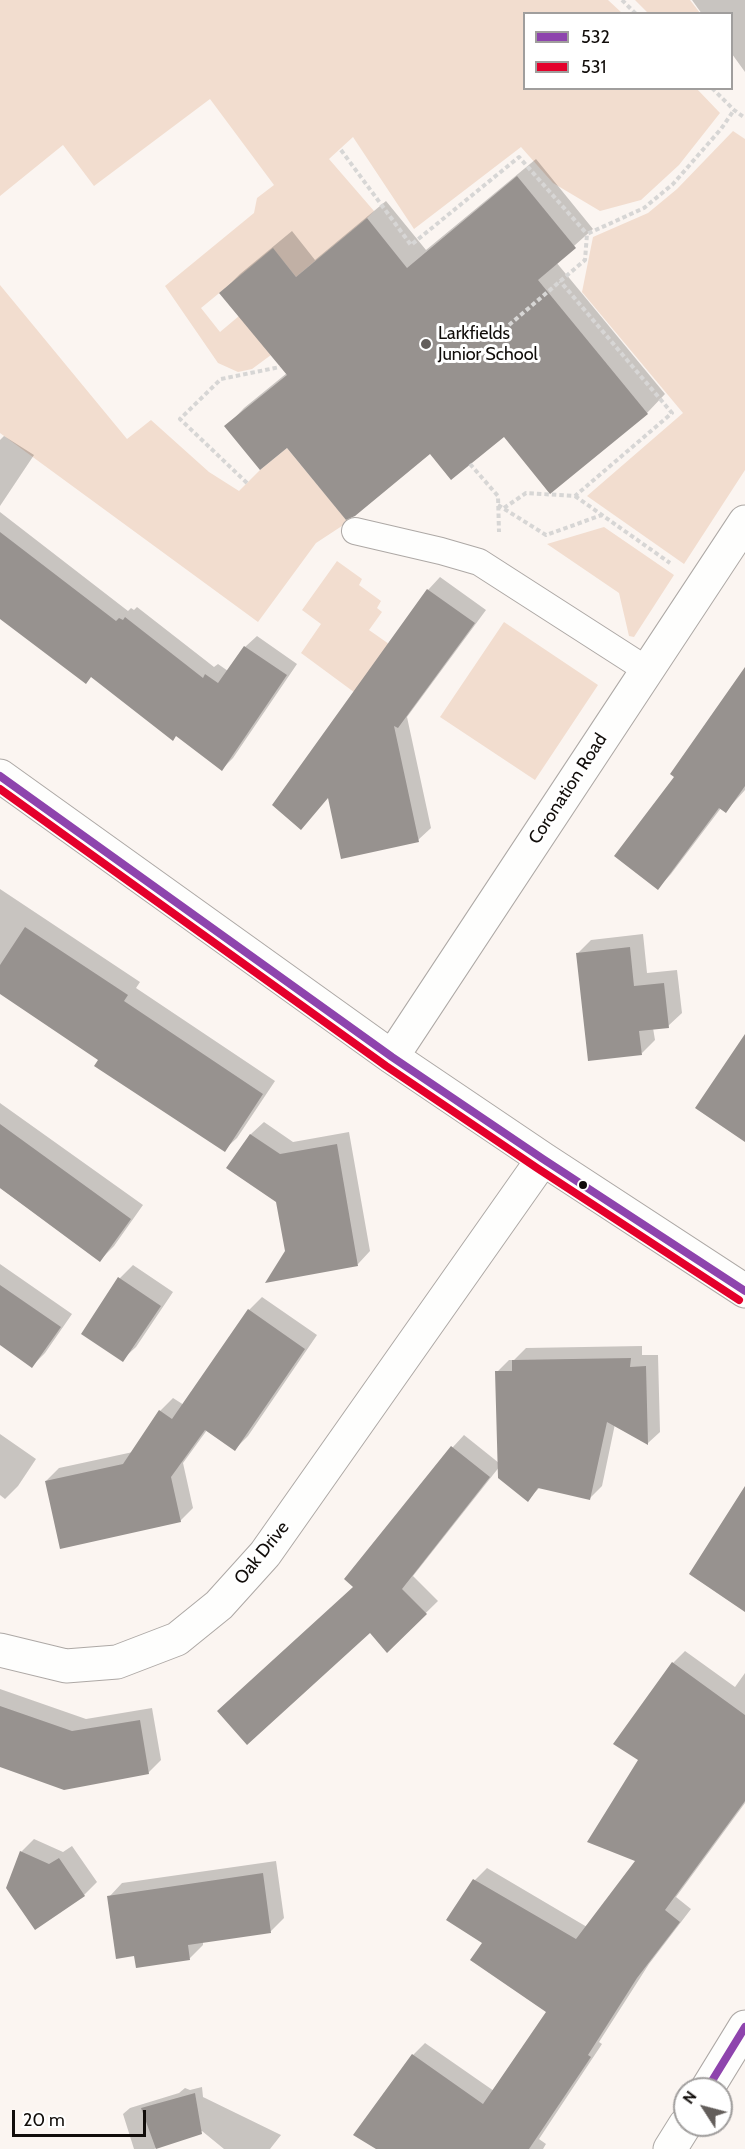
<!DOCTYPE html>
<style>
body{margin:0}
#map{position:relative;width:745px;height:2149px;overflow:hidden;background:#fbf5f1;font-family:Cabin,sans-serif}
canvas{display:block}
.legend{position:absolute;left:523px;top:12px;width:210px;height:78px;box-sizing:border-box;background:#fff;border:2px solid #a09e9d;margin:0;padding:8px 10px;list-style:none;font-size:18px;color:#110d0a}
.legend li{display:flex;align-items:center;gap:12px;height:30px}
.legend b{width:30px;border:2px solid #a09e9d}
.north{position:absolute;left:673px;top:2077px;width:60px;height:60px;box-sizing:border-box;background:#fff;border:2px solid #a09e9d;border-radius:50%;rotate:306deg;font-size:16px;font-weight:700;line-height:24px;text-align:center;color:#110d0a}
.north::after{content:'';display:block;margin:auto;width:21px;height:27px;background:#635e5b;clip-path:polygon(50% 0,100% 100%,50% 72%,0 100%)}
.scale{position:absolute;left:12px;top:2110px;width:134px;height:27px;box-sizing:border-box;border:3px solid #110d0a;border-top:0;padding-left:8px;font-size:18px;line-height:21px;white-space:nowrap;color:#110d0a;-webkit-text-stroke:4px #fff;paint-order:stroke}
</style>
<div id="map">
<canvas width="745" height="2149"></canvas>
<ul class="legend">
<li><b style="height:8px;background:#8e44ad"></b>532</li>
<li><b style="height:8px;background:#e4002b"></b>531</li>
</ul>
<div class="north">N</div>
<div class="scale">20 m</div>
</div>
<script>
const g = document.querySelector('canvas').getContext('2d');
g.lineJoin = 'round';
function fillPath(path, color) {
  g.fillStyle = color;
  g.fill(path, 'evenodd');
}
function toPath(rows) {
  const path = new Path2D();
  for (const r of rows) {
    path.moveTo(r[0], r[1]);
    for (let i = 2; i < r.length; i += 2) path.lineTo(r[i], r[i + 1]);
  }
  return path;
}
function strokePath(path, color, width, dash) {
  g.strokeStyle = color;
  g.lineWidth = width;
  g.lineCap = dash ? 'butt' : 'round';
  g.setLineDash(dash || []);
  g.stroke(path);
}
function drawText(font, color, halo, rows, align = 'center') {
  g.font = font + ' Cabin,sans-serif';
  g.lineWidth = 6;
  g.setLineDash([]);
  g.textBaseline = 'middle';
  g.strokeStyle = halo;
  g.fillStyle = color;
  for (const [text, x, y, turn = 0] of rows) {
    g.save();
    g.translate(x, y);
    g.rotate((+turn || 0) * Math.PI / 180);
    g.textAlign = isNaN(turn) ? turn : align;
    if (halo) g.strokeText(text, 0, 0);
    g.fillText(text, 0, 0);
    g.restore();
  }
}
fillPath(toPath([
 [0,0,608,0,622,13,524,14,524,88,697,89,720,113,679,165,641,200,600,211,553,183,521,147,414,229,353,137,329,159,374,211,367,218,296,277,273,249,201,308,220,332,239,316,271,355,252,369,238,372,218,363,165,286,254,213,257,198,274,185,210,99,94,186,63,145,0,196],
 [635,0,690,0,700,13,648,13],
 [733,131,745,139,745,470,684,564,587,496,683,413,582,292,593,237,648,213,677,189],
 [0,285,127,439,151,420,209,472,239,491,260,470,287,448,348,522,316,543,258,622,0,433],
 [604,527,674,575,634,637,629,636,619,593,547,544],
 [337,561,362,579,359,585,381,601,377,608,382,612,369,630,389,644,362,698,301,653,321,624,302,610],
 [504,622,598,685,535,780,440,717]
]), '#f2ddcf');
fillPath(toPath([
 [692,0,745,0,745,72,732,54,732,14,702,14],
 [536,159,593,229,556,262,665,394,647,413,550,492,504,435,430,452,287,446,226,427,244,408,287,373,221,293,240,274,292,231,315,260,386,201,426,250],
 [4,436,34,455,0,506,0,440],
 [0,512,128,611,131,608,134,610,137,607,214,667,218,664,228,671,245,647,257,636,297,664,233,758,222,769,176,735,91,676,0,617],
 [440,577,486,610,407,717,431,828,418,840,329,797,428,590],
 [745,669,745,790,726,811,721,808,671,874,658,888,676,777],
 [0,889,140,982,136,988,275,1081,237,1138,224,1150,100,1059,0,992],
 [643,934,647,973,677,970,682,1013,668,1026,653,1028,655,1040,642,1053,578,953,591,940],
 [0,1103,143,1205,114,1246,100,1260,0,1188],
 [264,1122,293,1142,349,1132,370,1251,358,1264,287,1251,278,1202,228,1167,251,1134],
 [0,1264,72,1314,45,1353,32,1366,0,1343],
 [133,1265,173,1292,136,1347,122,1360,120,1278],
 [262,1297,317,1335,248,1436,235,1449,207,1430,183,1463,193,1508,180,1521,46,1481,59,1468,133,1452,160,1411,173,1398,184,1405,249,1310],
 [642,1346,642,1355,658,1355,660,1432,648,1443,615,1424,602,1486,590,1498,540,1487,528,1500,500,1466,413,1576,438,1601,387,1651,355,1586,346,1579,453,1447,464,1435,499,1463,497,1372,509,1360,514,1360,526,1348],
 [0,1434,36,1459,18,1486,5,1499,0,1495],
 [685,1651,735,1687,745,1673,745,1803,676,1897,691,1909,649,1964,599,2042,602,2044,539,2139,546,2144,543,2149,379,2149,413,2055,425,2043,494,2091,548,2012,484,1942,475,1880,487,1868,587,1927,637,1861,640,1760,615,1744,673,1663],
 [0,1689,86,1719,152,1708,161,1760,148,1773,0,1766],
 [34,1839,63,1852,72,1846,97,1882,84,1895,21,1852],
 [276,1861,284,1918,271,1931,203,1941,203,1945,190,1958,135,1954,109,1897,122,1883],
 [202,2087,203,2097,281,2135,270,2149,224,2149,202,2131,154,2149,134,2149,123,2114,130,2108,179,2093,185,2088,190,2090]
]), '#0003');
fillPath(toPath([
 [517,176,576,248,538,280,648,414,550,494,504,437,451,480,430,454,355,516,346,520,287,448,260,470,224,426,287,375,219,293,273,248,296,277,367,218,407,268],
 [0,532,116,621,119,618,123,620,125,617,203,678,205,674,218,683,244,646,287,675,222,771,176,736,173,741,91,677,86,684,0,619],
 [427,589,475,623,398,728,394,726,419,842,341,859,328,798,301,830,272,805],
 [745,667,745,786,726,813,719,808,658,890,614,856,674,777,670,774],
 [25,927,128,995,124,1001,263,1094,225,1152,94,1066,98,1060,0,994,0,965],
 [630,947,634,986,664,983,669,1028,639,1031,642,1055,588,1061,576,953],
 [745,1034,745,1142,695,1108],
 [0,1124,131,1219,100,1262,0,1188],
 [250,1134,280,1154,337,1144,358,1266,265,1283,285,1251,276,1202,226,1168],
 [118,1277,161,1306,123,1362,81,1334],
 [0,1285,61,1327,32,1368,0,1345],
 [248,1309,305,1349,235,1451,205,1430,171,1477,181,1522,60,1549,45,1481,123,1464,159,1410,172,1419],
 [631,1358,630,1367,646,1366,648,1445,607,1422,590,1500,538,1488,528,1502,498,1478,495,1371,512,1371,512,1360],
 [451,1446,490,1477,402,1589,427,1614,387,1653,370,1633,247,1745,217,1711,353,1587,344,1579],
 [745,1486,745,1612,689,1574],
 [672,1662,745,1715,745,1801,665,1910,680,1922,637,1978,588,2055,591,2057,529,2149,376,2149,353,2135,412,2054,483,2104,546,2012,470,1960,482,1943,446,1920,473,1879,576,1939,635,1861,587,1842,638,1760,613,1744],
 [0,1706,72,1731,140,1720,149,1774,64,1790,0,1767],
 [20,1851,49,1864,59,1858,85,1896,35,1930,6,1888],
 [263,1873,271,1933,188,1945,190,1960,136,1968,134,1956,116,1959,107,1896],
 [195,2093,202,2134,156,2149,141,2108]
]), '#97928f');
const service = toPath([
 [355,531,441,551,479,562,647,670]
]);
const minor = toPath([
 [0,776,392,1057,543,1159,745,1291],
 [392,1057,745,522],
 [0,1650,66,1666,117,1662,177,1639,219,1605,265,1554,543,1159]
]);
const tertiary = toPath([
 [707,2089,745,2027],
 [670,2149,685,2125]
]);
strokePath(service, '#ada8a5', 28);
strokePath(minor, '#ada8a5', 35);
strokePath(tertiary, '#ada8a5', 35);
strokePath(toPath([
 [622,0,636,14],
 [712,88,734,110,745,118],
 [341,150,411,245,519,157,587,234],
 [509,325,585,260,587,234,644,208,673,184,721,129,734,110],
 [470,464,498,496,499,532],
 [247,483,180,419,221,379,280,367],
 [575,496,670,563],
 [498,505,546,535,602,515],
 [504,508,526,493,575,496,672,413,560,281]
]), '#d7d6d5', 4, [4.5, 3]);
strokePath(service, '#fefefd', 26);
strokePath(minor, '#fefefd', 33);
strokePath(tertiary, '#fefefd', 33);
strokePath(toPath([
 [0,776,392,1057,543,1159,745,1291],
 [707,2089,745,2027]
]), '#8e44ad', 8);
strokePath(toPath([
 [0,789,386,1066,537,1168,739,1300]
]), '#e4002b', 8);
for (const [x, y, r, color] of [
 [426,344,6,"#635e5b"],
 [583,1185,5,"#110d0a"]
]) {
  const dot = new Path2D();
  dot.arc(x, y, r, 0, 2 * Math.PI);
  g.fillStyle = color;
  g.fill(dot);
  strokePath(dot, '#fff', 2);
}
drawText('18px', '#110d0a', '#fff', [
 ["Larkfields",438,334],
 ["Junior School",438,355]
], 'left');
drawText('18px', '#110d0a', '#fff', [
 ["Coronation Road",568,789,-57],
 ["Oak Drive",262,1553,-51]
]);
</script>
